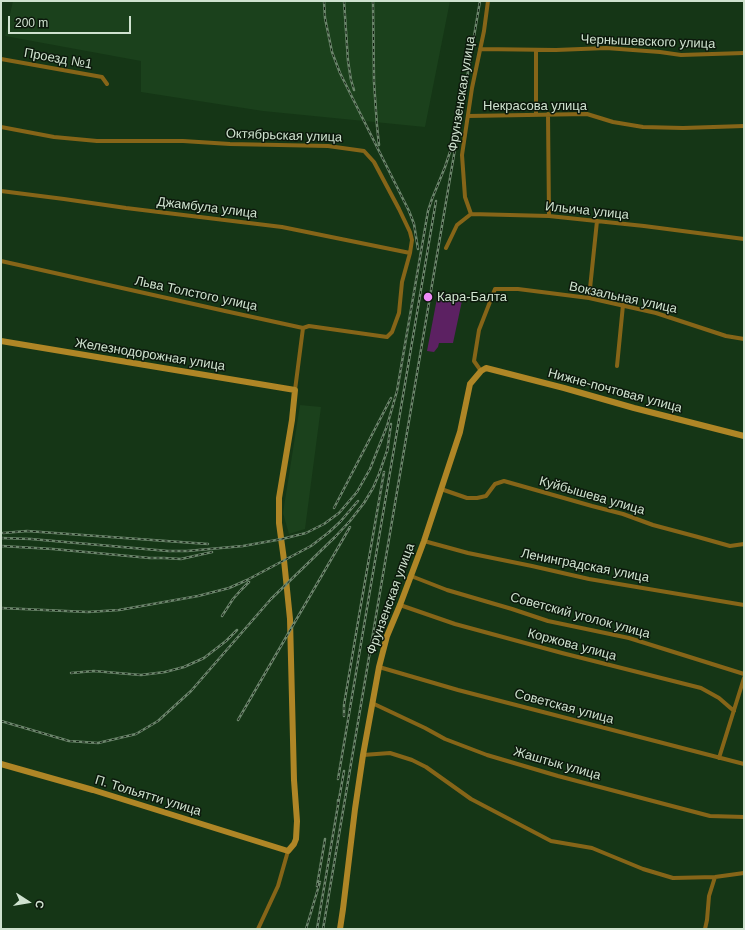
<!DOCTYPE html>
<meta charset="utf-8">
<style>
body{margin:0}
#map{position:relative;width:745px;height:930px;overflow:hidden;background:#153616;font-family:Arial,sans-serif}
canvas{display:block}
.frame{position:absolute;inset:0;border:2px solid #cfe2cf;pointer-events:none}
.north{position:absolute;left:8px;top:882px;width:40px;height:40px;-webkit-text-stroke:3px #0c190c;paint-order:stroke;rotate:102deg;font-size:11px;font-weight:700;line-height:16px;text-align:center;color:#cfe2cf}
.north::after{content:'';display:block;margin:auto;width:14px;height:18px;background:#cfe2cf;clip-path:polygon(50% 0,100% 100%,50% 72%,0 100%)}
.scale{position:absolute;left:8px;top:16px;width:123px;height:18px;box-sizing:border-box;border:2px solid #cfe2cf;border-top:0;padding-left:5px;font-size:12px;line-height:14px;white-space:nowrap;color:#cfe2cf;-webkit-text-stroke:3px #0c190c;paint-order:stroke}
</style>
<div id="map">
<canvas width="745" height="930"></canvas>
<div class="frame"></div>
<div class="north">С</div>
<div class="scale">200 m</div>
</div>
<script>
const g = document.querySelector('canvas').getContext('2d');
g.lineJoin = 'round';
function fillPath(path, color) {
  g.fillStyle = color;
  g.fill(path, 'evenodd');
}
function toPath(rows) {
  const path = new Path2D();
  for (const r of rows) {
    path.moveTo(r[0], r[1]);
    for (let i = 2; i < r.length; i += 2) path.lineTo(r[i], r[i + 1]);
  }
  return path;
}
function strokePath(path, color, width, dash) {
  g.strokeStyle = color;
  g.lineWidth = width;
  g.lineCap = dash ? 'butt' : 'round';
  g.setLineDash(dash || []);
  g.stroke(path);
}
function drawText(font, color, halo, rows, align = 'center') {
  g.font = font + ' Arial,sans-serif';
  g.lineWidth = 3;
  g.setLineDash([]);
  g.textBaseline = 'middle';
  g.strokeStyle = halo;
  g.fillStyle = color;
  for (const [text, x, y, turn = 0] of rows) {
    g.save();
    g.translate(x, y);
    g.rotate((+turn || 0) * Math.PI / 180);
    g.textAlign = isNaN(turn) ? turn : align;
    if (halo) g.strokeText(text, 0, 0);
    g.fillText(text, 0, 0);
    g.restore();
  }
}
fillPath(toPath([
 [13,1,450,1,425,127,263,111,141,92,141,61,5,36],
 [300,405,321,407,305,529,289,534,283,513]
]), '#1b411c');
fillPath(toPath([
 [438,293,463,296,453,343,439,343,438,347,434,352,427,351]
]), '#5c2162');
strokePath(toPath([
 [480,49,556,50,606,48,660,52,681,55,744,53],
 [536,50,536,115],
 [1,59,102,77,107,84],
 [548,114,549,216],
 [468,116,587,114,613,122,643,127,683,128,744,126],
 [1,127,54,137,97,141,183,141,230,144,328,146,364,151,374,162,399,209,410,232,412,240,410,253,402,282,399,313,392,332,387,337,309,326,303,328,225,311,1,261],
 [1,191,64,199,126,208,282,227,410,253],
 [471,214,465,197,462,155,472,88,484,31,488,1],
 [446,248,457,225,471,214,549,216,644,226,744,239],
 [589,298,597,221],
 [617,366,623,305],
 [481,371,474,361,479,330,495,289,518,289,589,298,656,313,726,336,744,339],
 [295,390,303,328],
 [441,489,467,498,477,498,486,496,495,484,504,481,592,506,623,514,653,525,698,537,730,546,744,544],
 [424,541,468,553,532,566,589,579,744,605],
 [411,576,447,590,512,609,548,621,629,638,744,674],
 [400,605,455,624,562,653,701,688,719,698,734,711],
 [379,667,458,690,744,764],
 [372,703,425,728,445,739,487,755,558,776,710,816,744,817],
 [363,755,390,753,412,760,426,767,471,799,551,841,592,848,643,869,673,878,715,877,744,873],
 [719,758,744,678],
 [258,929,278,886,288,851],
 [705,929,707,920,709,896,715,877]
]), '#866518', 4);
strokePath(toPath([
 [1,341,295,390,292,420,279,498,279,523,284,560,290,619,294,780,297,821,296,839,294,844,288,851,93,790,1,764],
 [340,929,343,909,355,809,363,755,379,667,387,636,400,605,424,541,460,432,470,384,481,371,486,368,564,388,634,408,744,436]
]), '#af8626', 6);
const rail = toPath([
 [324,1,325,18,332,52,340,73,409,211,414,224,418,249],
 [344,1,348,61,351,80,354,90],
 [373,1,374,82,377,126,379,145],
 [387,452,391,424],
 [334,508,391,398],
 [3,533,27,531,208,544],
 [1,538,31,539,168,551,187,551,243,546,282,539,306,533,324,524,339,513,357,492,370,469,387,426,397,391,428,211,432,199,445,167,450,152],
 [1,546,53,549,150,558,164,558,181,559,212,552],
 [1,608,88,612,119,610,198,596,229,588,247,580,311,546,328,533,340,522,358,501],
 [222,616,233,599,241,590,249,582],
 [71,673,94,671,141,675,165,672,184,667,204,658,226,641,237,630],
 [344,716,344,705,359,616,384,472],
 [238,720,350,527],
 [1,721,69,741,98,743,136,734,158,721,191,691,271,599,335,537,350,521,364,503,373,488,379,474,388,448],
 [338,779,436,201],
 [338,805,344,771],
 [317,886,325,839],
 [306,929,320,882],
 [317,929,338,805,338,800],
 [323,929,480,1]
]);
strokePath(rail, '#6c866c', 2.5);
strokePath(rail, '#0c190c', 1, [3]);
for (const [x, y, r, color] of [
 [428,297,5,"#ee8bf7"]
]) {
  const dot = new Path2D();
  dot.arc(x, y, r, 0, 2 * Math.PI);
  g.fillStyle = color;
  g.fill(dot);
  strokePath(dot, '#0c190c', 1.5);
}
drawText('13px', '#cfe2cf', '#0c190c', [
 ["Чернышевского улица",648,42,2],
 ["Проезд №1",58,59,10],
 ["Фрунзенская улица",462,94,-81],
 ["Некрасова улица",535,106],
 ["Октябрьская улица",284,136,2],
 ["Джамбула улица",207,208,7],
 ["Ильича улица",587,211,6],
 ["Льва Толстого улица",196,294,12],
 ["Вокзальная улица",623,298,12],
 ["Железнодорожная улица",150,355,9],
 ["Нижне-почтовая улица",615,391,15],
 ["Куйбышева улица",592,496,16],
 ["Ленинградская улица",585,566,11],
 ["Фрунзенская улица",391,599,-70],
 ["Советский уголок улица",580,616,15],
 ["Коржова улица",572,645,15],
 ["Советская улица",564,707,15],
 ["Жаштык улица",557,764,16],
 ["П. Тольятти улица",148,796,17]
]);
drawText('13px', '#cfe2cf', '#0c190c', [
 ["Кара-Балта",437,297]
], 'left');
</script>
